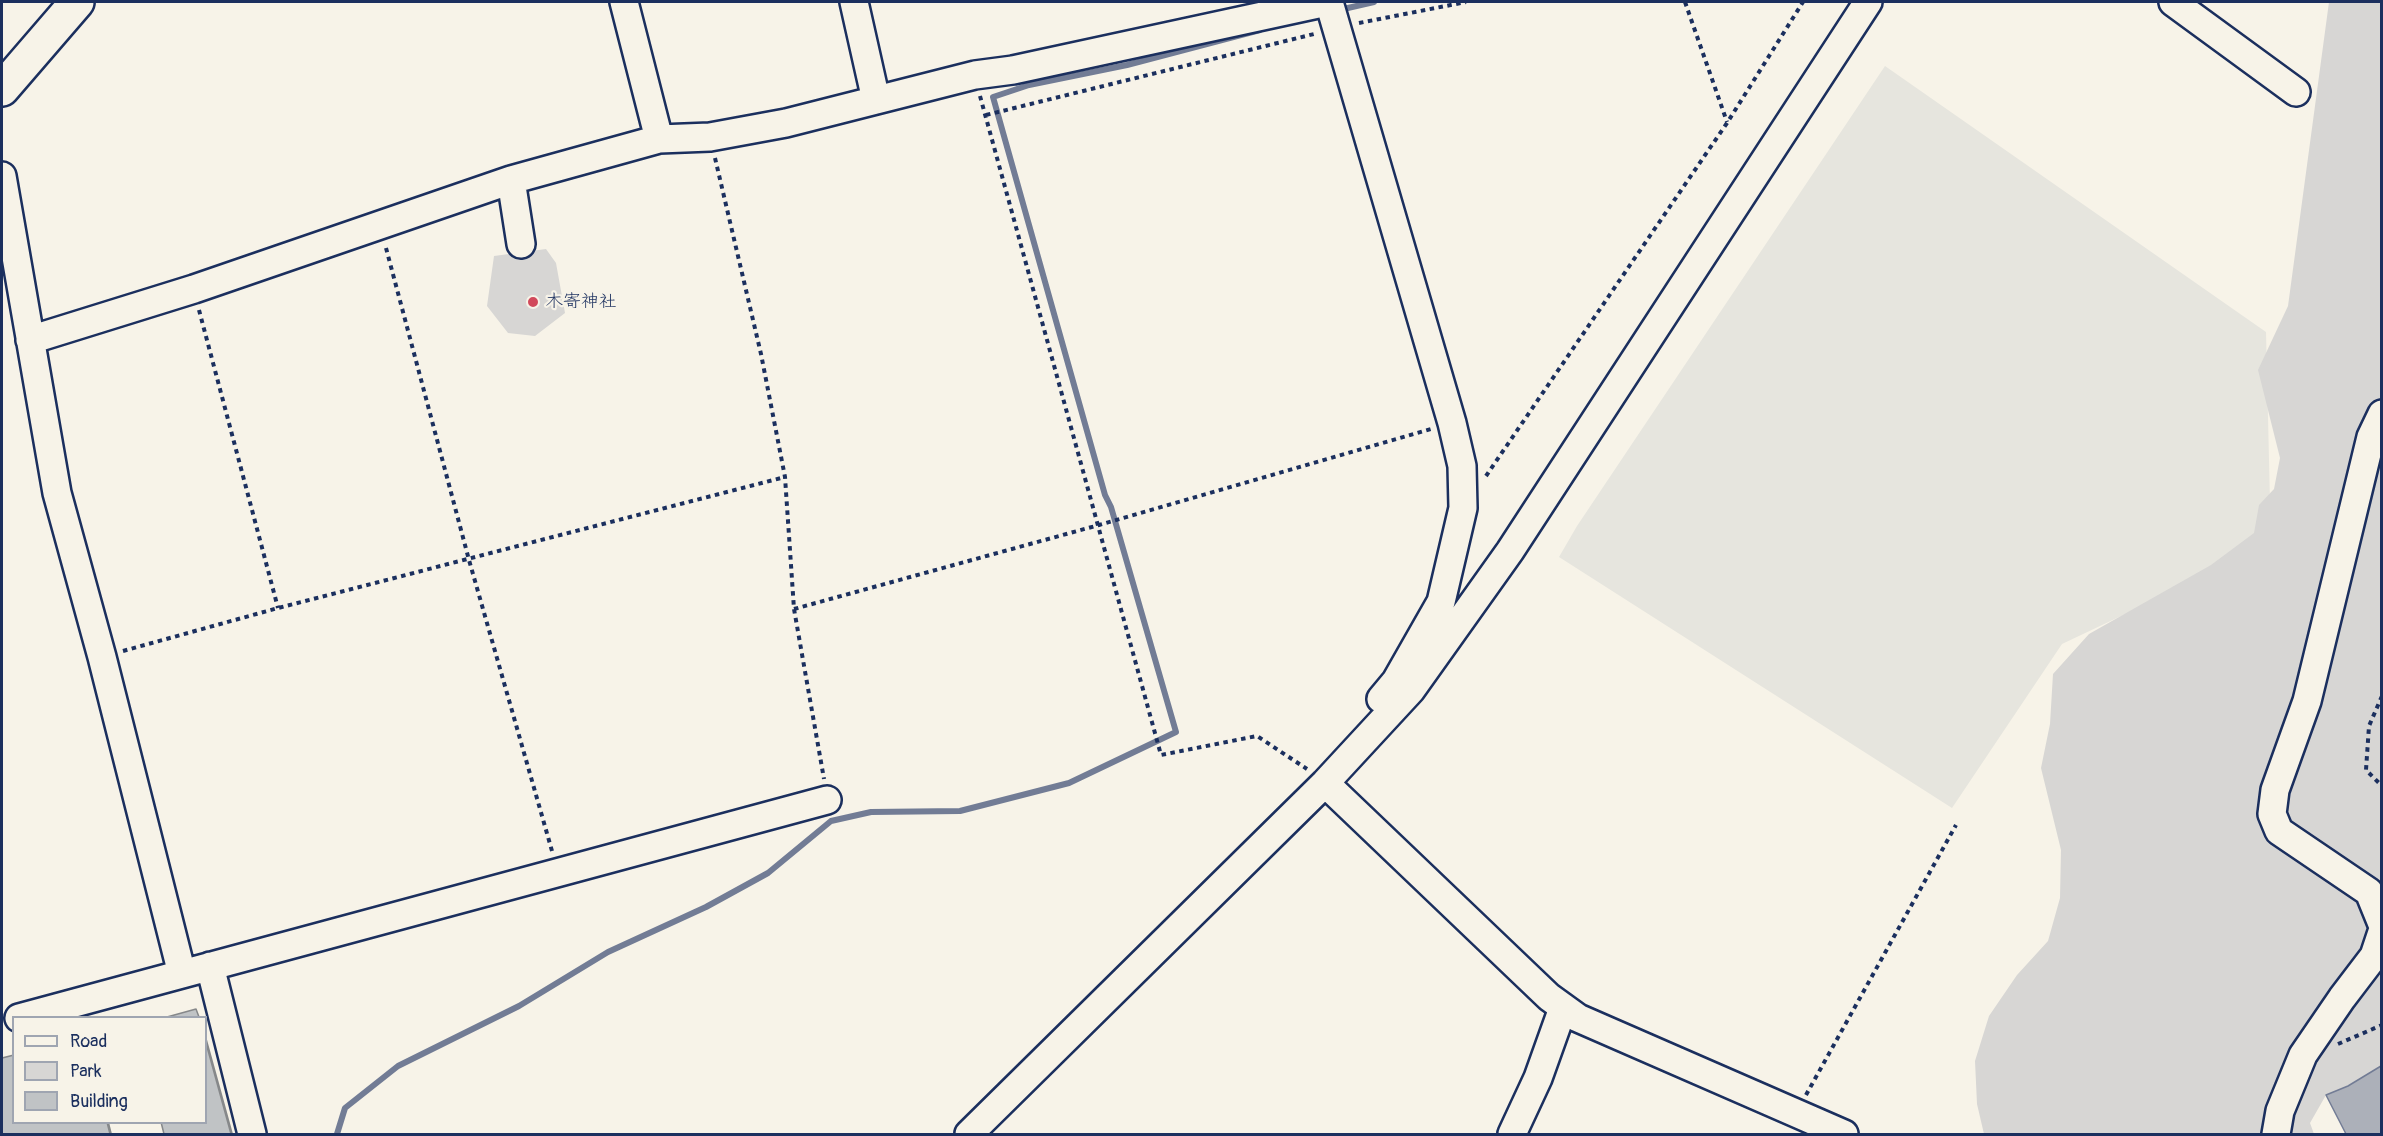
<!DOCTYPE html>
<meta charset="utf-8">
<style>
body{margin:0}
#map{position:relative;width:2383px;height:1136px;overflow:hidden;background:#f7f3e8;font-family:Pangolin,sans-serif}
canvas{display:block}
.frame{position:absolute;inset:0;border:3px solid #1b2f5e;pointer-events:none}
.legend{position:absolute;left:12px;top:1016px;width:195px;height:108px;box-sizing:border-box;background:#f7f3e8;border:2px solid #9fa5b1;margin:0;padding:8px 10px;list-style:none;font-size:18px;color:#1b2f5e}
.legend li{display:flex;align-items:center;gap:12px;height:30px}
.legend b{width:30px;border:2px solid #9fa5b1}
</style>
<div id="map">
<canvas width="2383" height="1136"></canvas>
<div class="frame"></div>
<ul class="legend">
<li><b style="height:8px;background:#f7f3e8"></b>Road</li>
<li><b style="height:16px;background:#d7d6d4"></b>Park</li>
<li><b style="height:16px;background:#c0c3c5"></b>Building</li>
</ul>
</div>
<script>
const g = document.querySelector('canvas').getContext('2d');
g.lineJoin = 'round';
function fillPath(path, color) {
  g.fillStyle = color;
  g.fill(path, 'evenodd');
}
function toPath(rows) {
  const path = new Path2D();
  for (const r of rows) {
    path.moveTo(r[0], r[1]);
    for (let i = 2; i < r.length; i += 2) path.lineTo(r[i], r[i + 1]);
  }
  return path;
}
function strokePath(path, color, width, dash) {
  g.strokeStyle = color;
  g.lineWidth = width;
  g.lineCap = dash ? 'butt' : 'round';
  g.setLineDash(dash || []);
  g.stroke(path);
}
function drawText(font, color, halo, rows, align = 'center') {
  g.font = font + ' Pangolin,"Klee One",sans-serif';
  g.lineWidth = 4.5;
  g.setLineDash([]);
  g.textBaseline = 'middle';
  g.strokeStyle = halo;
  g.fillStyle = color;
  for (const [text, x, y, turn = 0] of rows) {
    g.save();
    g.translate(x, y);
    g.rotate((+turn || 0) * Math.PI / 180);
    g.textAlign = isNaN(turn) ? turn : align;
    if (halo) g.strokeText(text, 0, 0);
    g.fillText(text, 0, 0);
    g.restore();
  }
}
fillPath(toPath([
 [1885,66,2266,332,2271,545,2062,644,1952,808,1559,557,1577,526]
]), '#e6e5de');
fillPath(toPath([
 [2329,2,2381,2,2381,1066,2348,1086,2326,1095,2310,1123,2314,1134,1984,1134,1977,1104,1975,1061,1989,1016,2017,975,2048,941,2060,898,2061,850,2041,768,2050,724,2053,674,2089,634,2211,565,2254,533,2259,505,2274,489,2280,458,2258,370,2288,306],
 [546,249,556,263,565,313,535,336,508,333,487,306,494,256]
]), '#d7d6d4');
const water = toPath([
 [2381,1066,2381,1134,2346,1134,2326,1095,2348,1086,2381,1066]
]);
fillPath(water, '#acb0b9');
strokePath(water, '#727c95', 1.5);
strokePath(toPath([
 [1339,10,1374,2],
 [337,1134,345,1108,398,1066,519,1006,608,952,706,907,768,873,831,821,871,812,960,811,1069,783,1176,732,1111,507,1105,495,993,97,1029,85,1127,65,1260,30]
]), '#727c95', 6);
const minor = toPath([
 [624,2,659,139],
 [854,2,876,100],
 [1329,2,1452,423,1462,466,1463,508,1441,602,1396,681,1381,699],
 [2173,2,2296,92],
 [2,176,57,493,102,657,182,974],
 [511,180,521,244],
 [30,340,194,289,511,180,659,139,710,137,786,123,975,75,1013,70,1327,2],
 [2382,414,2371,437,2307,701,2275,790,2272,814,2279,831,2369,892,2382,924],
 [1325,783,1549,997,1578,1018,1844,1134],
 [210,966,252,1134],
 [19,1018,827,800],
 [969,1134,1325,783,1411,690,1510,551,1868,2],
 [1512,1134,1538,1078,1563,1008],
 [2276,1134,2280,1111,2303,1055,2342,998,2374,956,2382,932]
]);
const major = toPath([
 [2,89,77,2]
]);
strokePath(minor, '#1b2f5e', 32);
strokePath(major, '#1b2f5e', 38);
strokePath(toPath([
 [1685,2,1727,122],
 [1359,23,1466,2],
 [980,96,1161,755,1257,736,1307,769],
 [986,115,1314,34],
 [715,158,761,354,785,477,794,609,824,779],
 [386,248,469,560,552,851],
 [199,310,278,608],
 [1486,476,1727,123,1803,2],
 [794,609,1099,525,1431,429],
 [123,651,278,608,785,477],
 [2382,696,2369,726,2366,770,2382,786],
 [2338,1044,2382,1025],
 [1806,1095,1956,825]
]), '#1b2f5e', 4, [4.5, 4.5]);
strokePath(minor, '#f7f3e8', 27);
strokePath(major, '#f7f3e8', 33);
fillPath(toPath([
 [206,1036,233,1134,231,1134,206,1043],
 [107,1122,109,1122,112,1134,110,1134]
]), '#86888a');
const building = toPath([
 [196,1009,199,1017,167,1017,196,1009],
 [206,1043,231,1134,164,1134,161,1122,206,1122,206,1043],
 [14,1055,14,1122,107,1122,110,1134,2,1134,2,1058,14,1055]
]);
fillPath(building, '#c0c3c5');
strokePath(building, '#86888a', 1.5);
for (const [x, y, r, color] of [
 [533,302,6,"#d1495b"]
]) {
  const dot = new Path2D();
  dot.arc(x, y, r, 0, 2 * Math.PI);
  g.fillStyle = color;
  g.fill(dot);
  strokePath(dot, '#f7f3e8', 2);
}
drawText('18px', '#1b2f5e', '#f7f3e8', [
 ["木寄神社",545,302]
], 'left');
</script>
